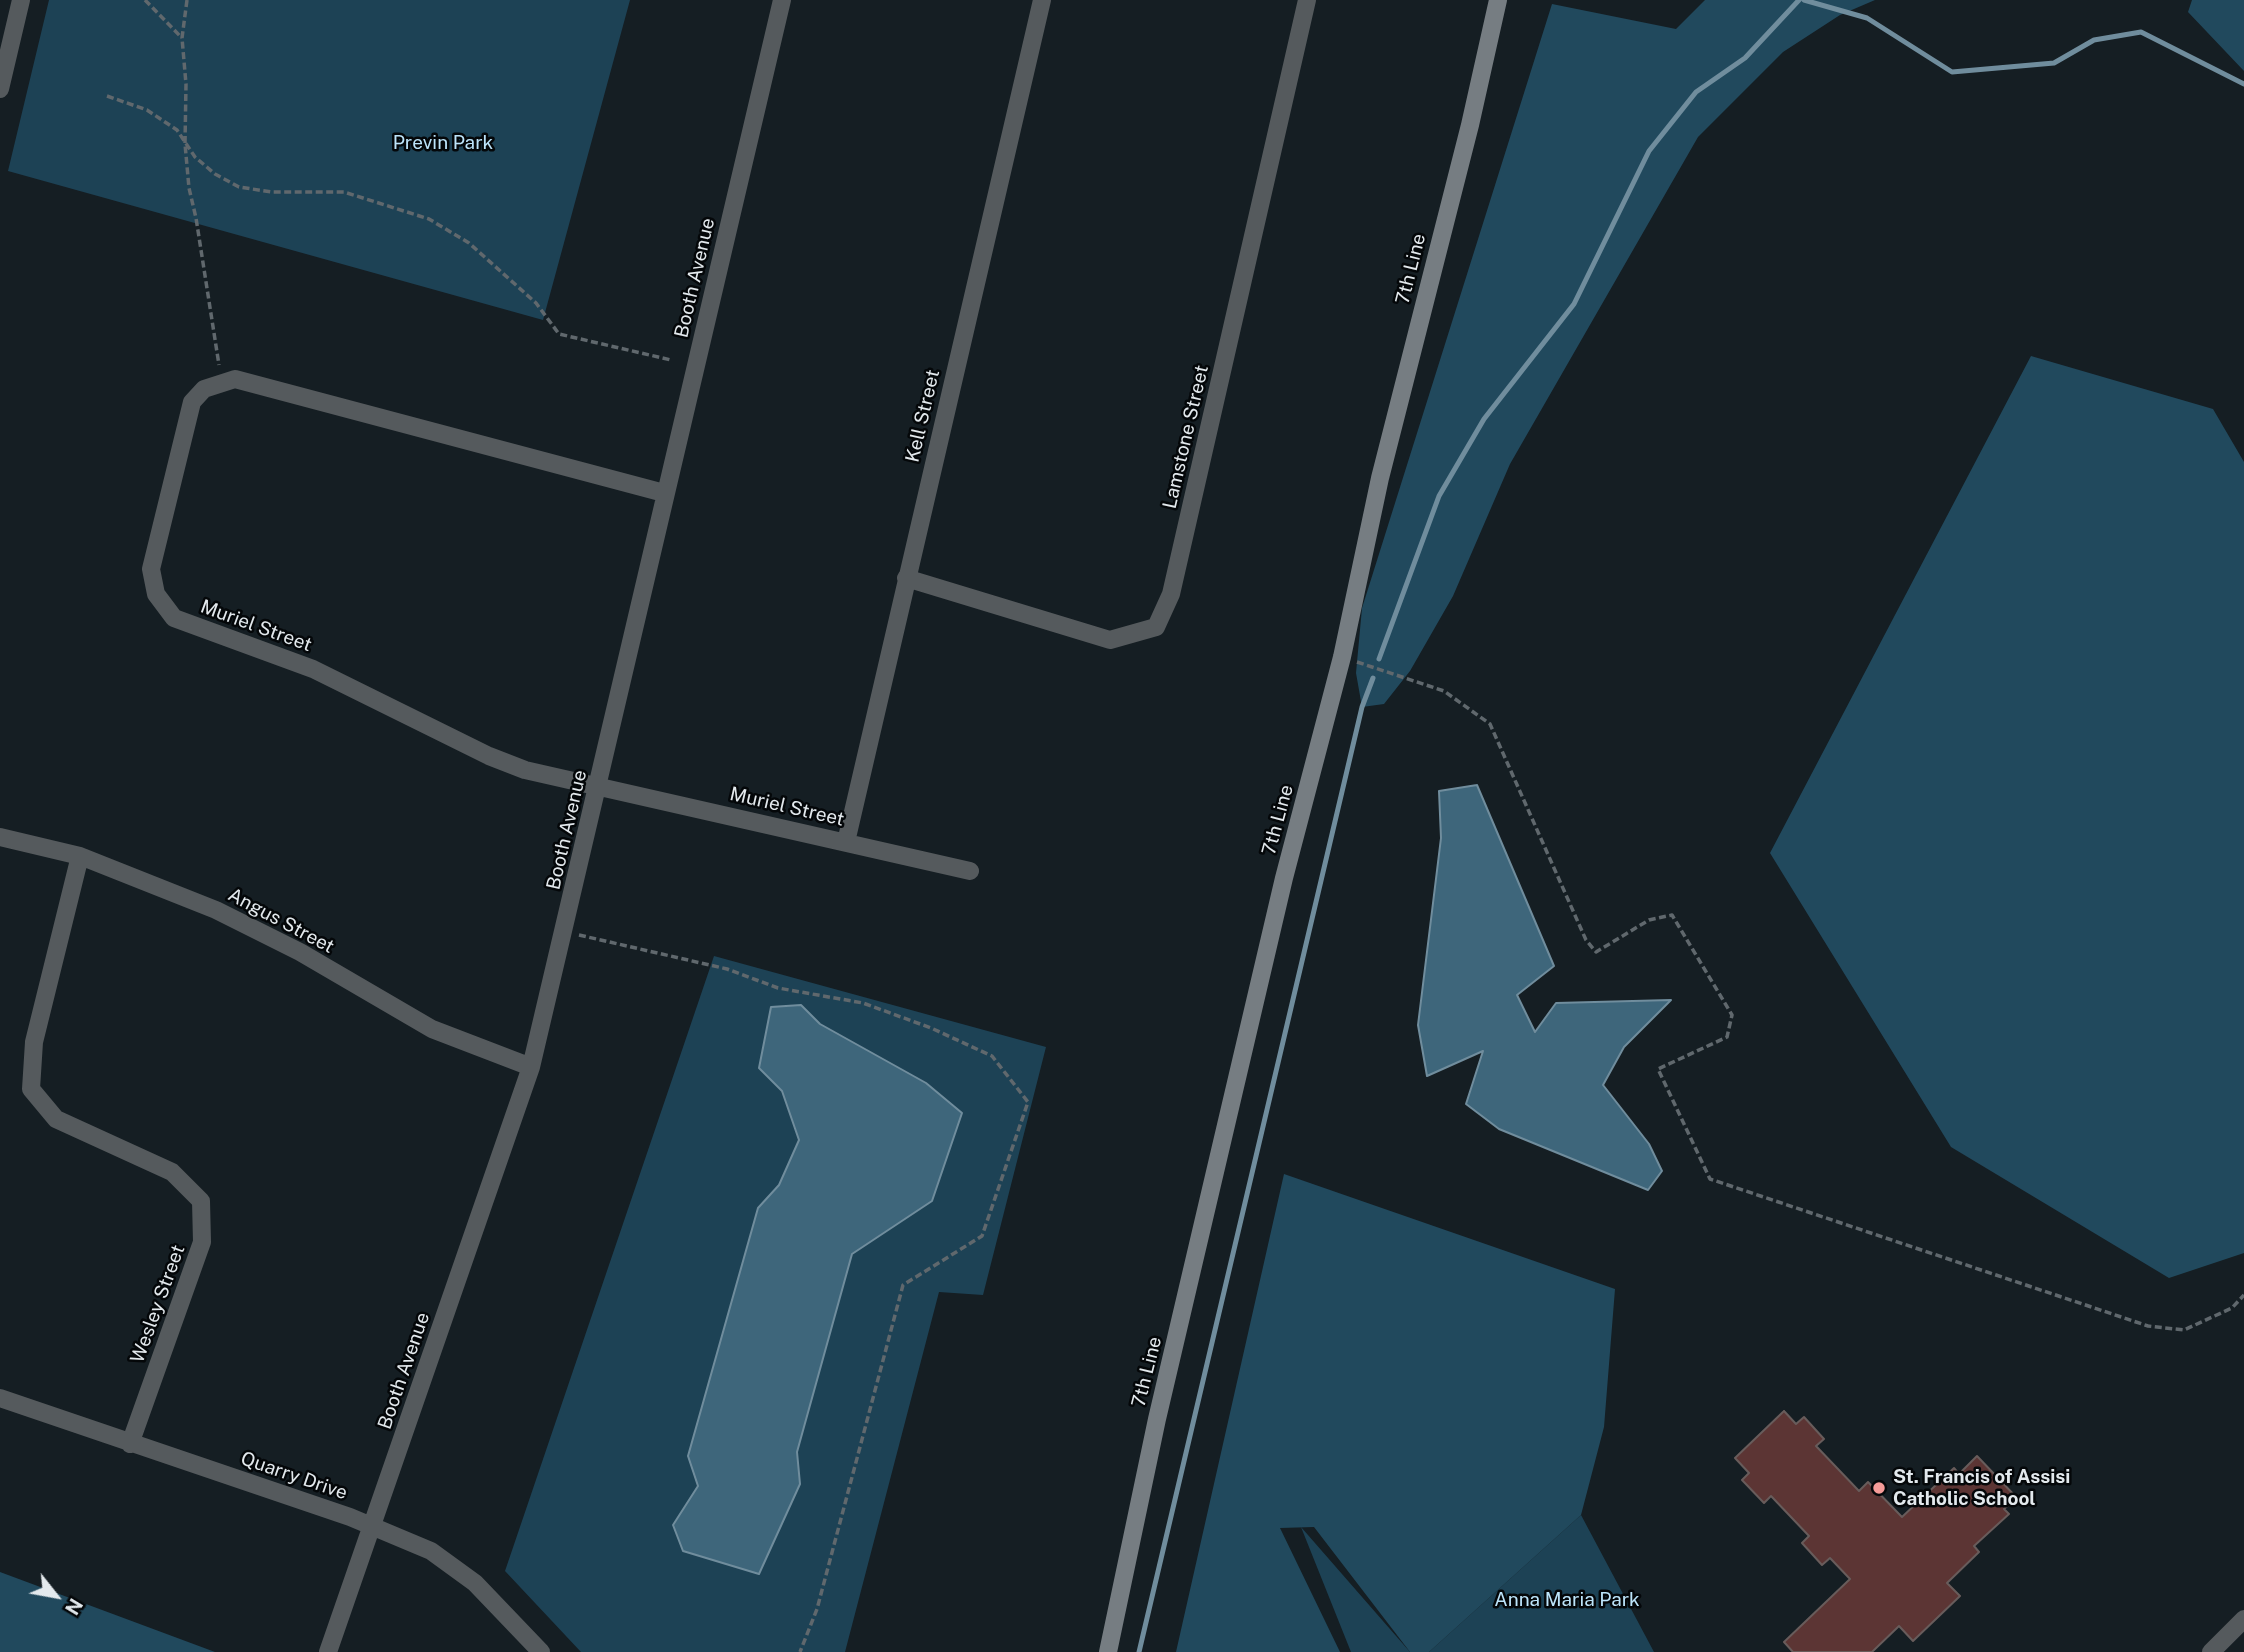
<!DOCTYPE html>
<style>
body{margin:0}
#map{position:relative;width:2244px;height:1652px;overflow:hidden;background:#151e23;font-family:"Public Sans",sans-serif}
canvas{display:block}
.north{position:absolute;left:21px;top:1561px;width:70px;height:70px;-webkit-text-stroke:5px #040709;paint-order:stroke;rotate:121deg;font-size:19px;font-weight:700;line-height:28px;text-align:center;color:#e3e9ed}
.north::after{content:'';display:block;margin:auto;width:24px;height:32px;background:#e3e9ed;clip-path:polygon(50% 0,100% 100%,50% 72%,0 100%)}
</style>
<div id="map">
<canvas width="2244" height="1652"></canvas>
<div class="north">N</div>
</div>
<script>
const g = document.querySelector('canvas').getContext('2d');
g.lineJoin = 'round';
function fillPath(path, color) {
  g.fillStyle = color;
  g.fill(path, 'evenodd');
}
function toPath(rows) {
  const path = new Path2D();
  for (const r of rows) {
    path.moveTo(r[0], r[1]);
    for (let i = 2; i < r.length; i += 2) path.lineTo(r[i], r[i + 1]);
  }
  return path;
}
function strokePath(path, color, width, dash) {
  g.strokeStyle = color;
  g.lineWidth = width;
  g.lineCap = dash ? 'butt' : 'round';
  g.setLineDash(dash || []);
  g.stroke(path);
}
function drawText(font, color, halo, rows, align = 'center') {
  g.font = font + ' "Public Sans",sans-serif';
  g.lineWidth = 5;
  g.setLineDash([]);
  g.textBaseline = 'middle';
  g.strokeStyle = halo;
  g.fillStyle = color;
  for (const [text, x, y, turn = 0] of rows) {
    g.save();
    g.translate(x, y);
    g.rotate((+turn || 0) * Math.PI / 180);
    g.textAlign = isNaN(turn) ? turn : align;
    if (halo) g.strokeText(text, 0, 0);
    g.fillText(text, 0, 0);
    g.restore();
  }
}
fillPath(toPath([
 [49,0,630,0,543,320,8,171],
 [714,956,1046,1047,983,1295,939,1292,845,1652,581,1652,505,1571],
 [1581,1515,1654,1652,1429,1652],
 [1301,1527,1410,1652,1351,1652]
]), '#1d4255');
fillPath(toPath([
 [1705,0,1875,0,1840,15,1783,52,1698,137,1510,464,1453,596,1410,671,1384,704,1362,707,1356,673,1362,608,1552,4,1676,29],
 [2192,0,2244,0,2244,71,2188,12],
 [2031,356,2213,409,2244,462,2244,1253,2169,1278,1951,1147,1770,853],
 [1284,1174,1615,1289,1604,1427,1581,1515,1429,1652,1410,1652,1314,1527,1280,1528,1340,1652,1176,1652],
 [0,1572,215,1652,0,1652]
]), '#21495d');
const water = toPath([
 [1477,785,1554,966,1517,995,1535,1032,1556,1003,1671,1000,1624,1047,1603,1085,1649,1144,1662,1171,1648,1190,1499,1129,1466,1104,1483,1051,1427,1076,1418,1025,1441,838,1439,791,1477,785],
 [801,1005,820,1024,926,1083,962,1113,932,1201,852,1254,797,1452,800,1484,759,1574,683,1551,673,1525,698,1486,688,1456,758,1208,779,1185,799,1140,782,1091,759,1068,771,1007,801,1005]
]);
fillPath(water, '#3e667b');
strokePath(water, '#708d9d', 2);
strokePath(toPath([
 [1804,0,1867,18,1952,72,2054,63,2094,40,2141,32,2244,84],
 [1379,659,1439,496,1484,419,1574,304,1649,151,1696,92,1745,58,1799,0],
 [1139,1652,1362,707,1373,678]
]), '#708d9d', 5);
const building = toPath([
 [1784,1411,1796,1424,1804,1417,1824,1439,1816,1446,1859,1491,1868,1482,1902,1517,1954,1468,1959,1474,1977,1456,2017,1498,2004,1509,2009,1514,1974,1546,1979,1552,1947,1583,1960,1596,1913,1641,1899,1626,1872,1652,1793,1652,1784,1642,1850,1579,1830,1558,1822,1565,1802,1543,1809,1536,1771,1496,1764,1503,1742,1480,1749,1473,1735,1458,1784,1411]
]);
fillPath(building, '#5c3534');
strokePath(building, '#685c5b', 2);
strokePath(toPath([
 [145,0,182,38],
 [187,0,182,38,186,84,185,144,189,188,196,218,219,365],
 [107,96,147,110,177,130,195,157,215,174,239,187,272,192,344,192,429,219,469,243,536,303,559,334,671,360],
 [1357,662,1444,691,1490,724,1586,940,1596,952,1649,920,1672,915,1732,1015,1727,1037,1658,1069,1710,1179,2148,1326,2184,1330,2232,1308,2244,1295],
 [579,935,727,969,778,988,863,1003,931,1028,992,1056,1028,1102,982,1236,903,1285,817,1609,800,1652]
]), '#60686d', 3.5, [7, 3.5]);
strokePath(toPath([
 [0,89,21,0],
 [664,493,235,379,204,389,192,402,151,569,156,594,174,618,313,669,489,756,525,770,970,871],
 [906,578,1110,640,1156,627,1171,594,1307,0],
 [0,837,80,856,216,910,300,952,432,1029,531,1067],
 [846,842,1042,0],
 [80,856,34,1042,31,1089,56,1119,172,1172,201,1201,202,1242,130,1444],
 [0,1398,350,1517,431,1551,475,1583,541,1652],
 [328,1652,531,1067,782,0],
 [2211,1652,2244,1619]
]), '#555a5d', 18);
strokePath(toPath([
 [1108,1652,1157,1419,1284,878,1342,657,1380,478,1470,125,1498,0]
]), '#767d82', 18);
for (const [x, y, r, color] of [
 [1879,1488,7,"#f59b98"]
]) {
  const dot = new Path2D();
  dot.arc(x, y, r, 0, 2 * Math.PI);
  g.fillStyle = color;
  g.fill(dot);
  strokePath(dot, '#040709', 2.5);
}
drawText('19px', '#bce4fa', '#040709', [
 ["Previn Park",443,143],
 ["Anna Maria Park",1567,1600]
]);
drawText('19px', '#e3e9ed', '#040709', [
 ["7th Line",1411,269,-76],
 ["Booth Avenue",695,278,-77],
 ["Kell Street",923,416,-77],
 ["Lamstone Street",1186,437,-77],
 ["Muriel Street",256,626,20],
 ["Muriel Street",787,807,13],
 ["7th Line",1278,820,-75],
 ["Booth Avenue",567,830,-77],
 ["Angus Street",281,921,28],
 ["Wesley Street",158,1304,-70],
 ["Booth Avenue",404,1371,-71],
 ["7th Line",1147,1372,-76],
 ["Quarry Drive",294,1476,19]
]);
drawText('bold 19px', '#e3e9ed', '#040709', [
 ["St. Francis of Assisi",1893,1477],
 ["Catholic School",1893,1499]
], 'left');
</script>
